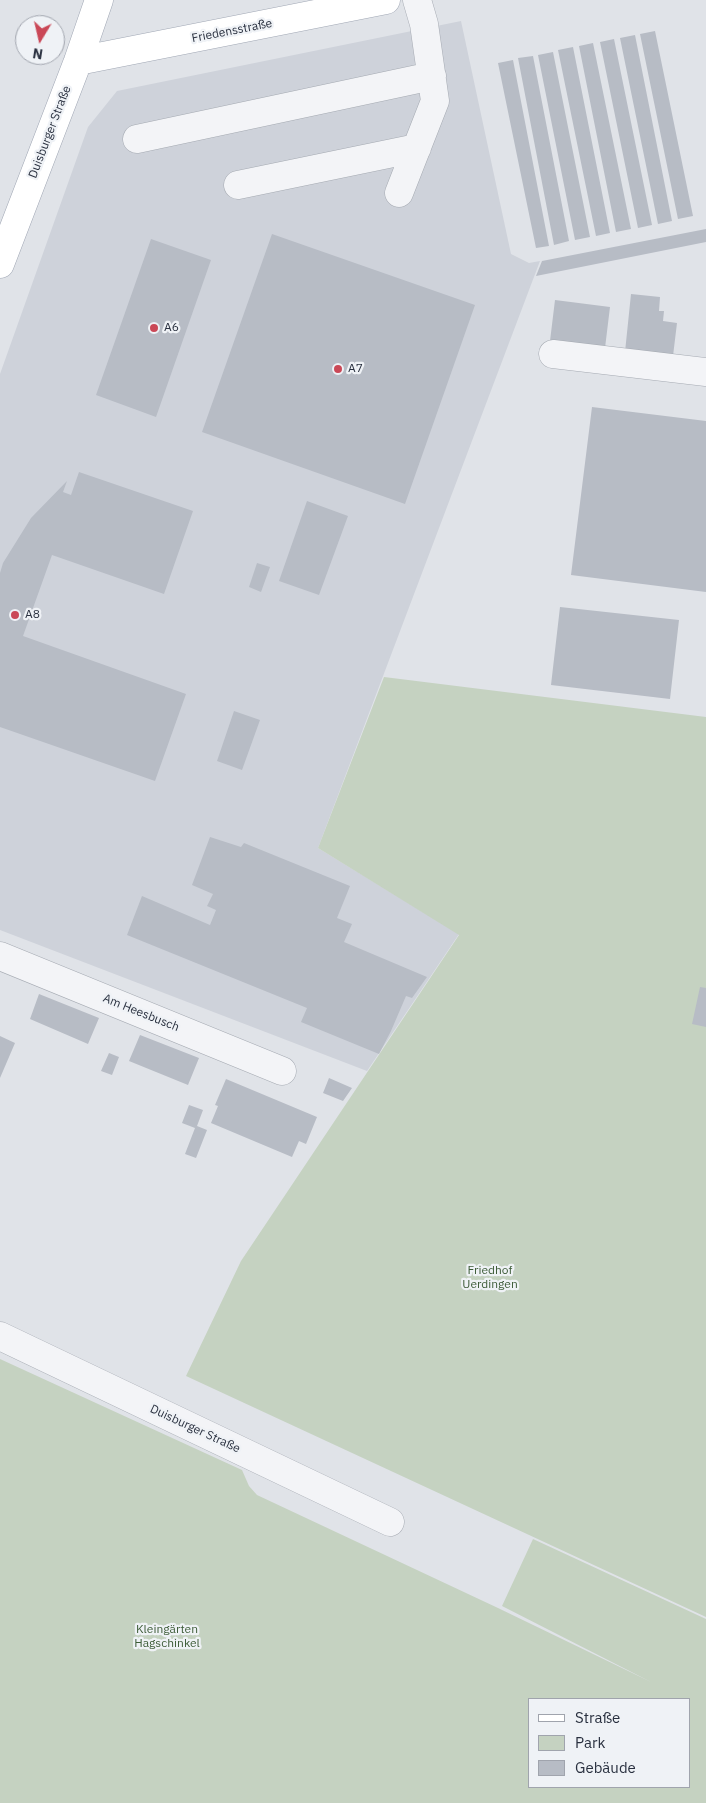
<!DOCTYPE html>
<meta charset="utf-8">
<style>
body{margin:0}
#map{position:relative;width:706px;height:1803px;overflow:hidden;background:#e0e3e8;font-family:"IBM Plex Sans",sans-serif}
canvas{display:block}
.legend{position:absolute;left:528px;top:1698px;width:162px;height:90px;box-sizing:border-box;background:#eff2f6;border:1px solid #a0a4ad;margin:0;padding:6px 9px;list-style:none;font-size:15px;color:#29303f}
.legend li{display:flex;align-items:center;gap:10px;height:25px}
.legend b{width:25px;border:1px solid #a0a4ad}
.north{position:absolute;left:15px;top:15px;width:50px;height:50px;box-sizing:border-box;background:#eff2f6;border:1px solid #a0a4ad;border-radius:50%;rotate:189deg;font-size:14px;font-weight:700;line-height:20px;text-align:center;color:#29303f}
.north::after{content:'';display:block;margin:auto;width:18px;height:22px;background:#ca4857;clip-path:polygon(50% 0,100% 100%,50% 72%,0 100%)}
</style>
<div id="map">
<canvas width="706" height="1803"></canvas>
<ul class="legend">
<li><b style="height:6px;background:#fff"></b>Straße</li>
<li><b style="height:14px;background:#c5d2c1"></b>Park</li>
<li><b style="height:14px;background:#b7bcc5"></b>Gebäude</li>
</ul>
<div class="north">N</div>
</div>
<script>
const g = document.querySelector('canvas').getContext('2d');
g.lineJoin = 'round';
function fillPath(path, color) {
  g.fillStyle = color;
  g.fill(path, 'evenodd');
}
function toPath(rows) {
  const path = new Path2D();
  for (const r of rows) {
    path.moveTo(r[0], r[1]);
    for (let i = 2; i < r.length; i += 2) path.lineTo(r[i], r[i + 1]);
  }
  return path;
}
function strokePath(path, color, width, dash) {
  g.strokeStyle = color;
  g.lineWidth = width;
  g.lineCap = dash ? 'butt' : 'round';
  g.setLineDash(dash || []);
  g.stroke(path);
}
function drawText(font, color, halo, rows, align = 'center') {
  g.font = font + ' "IBM Plex Sans",sans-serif';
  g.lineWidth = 4.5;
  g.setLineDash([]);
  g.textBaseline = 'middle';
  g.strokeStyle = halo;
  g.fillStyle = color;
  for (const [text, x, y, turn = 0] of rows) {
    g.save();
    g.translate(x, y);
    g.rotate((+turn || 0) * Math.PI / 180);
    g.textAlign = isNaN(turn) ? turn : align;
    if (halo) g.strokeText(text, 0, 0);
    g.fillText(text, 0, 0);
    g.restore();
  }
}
fillPath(toPath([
 [461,21,511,254,529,263,540,261,318,848,459,934,367,1071,0,930,0,374,88,127,117,91]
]), '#ced2da');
fillPath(toPath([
 [384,677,706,717,706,1617,186,1376,241,1261,459,935,318,848],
 [0,1359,242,1470,249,1486,257,1495,498,1608,651,1682,502,1606,533,1539,706,1619,706,1803,0,1803],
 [690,1699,690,1787,530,1787,530,1699]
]), '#c5d2c1');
fillPath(toPath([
 [655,31,693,216,678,219,640,34],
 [635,35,672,221,658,224,620,38],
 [614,39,652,225,638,228,600,42],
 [593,43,631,229,616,232,579,46],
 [573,47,610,233,596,236,558,50],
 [553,52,590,237,575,240,538,55],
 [533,56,569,241,554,245,518,58],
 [513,60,549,246,536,248,498,63],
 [706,229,706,242,536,276,542,261],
 [272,234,475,305,405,504,202,432],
 [151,239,211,260,156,417,96,395],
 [631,294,660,297,659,311,664,311,663,321,677,323,673,356,625,352],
 [555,300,610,307,605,348,550,341],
 [592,407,706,421,706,592,571,575],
 [79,472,193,511,164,594,52,555,23,636,186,694,155,781,0,727,0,573,3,563,31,518,67,481,63,492,71,495],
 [307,501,348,516,319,595,279,581],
 [257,563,270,567,261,592,249,587],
 [560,607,679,620,670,699,551,685],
 [234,711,260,720,242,770,217,761],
 [210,837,241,847,244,843,350,886,337,918,352,924,344,942,427,977,412,998,406,996,391,1031,379,1054,301,1022,307,1008,127,935,142,896,210,925,216,910,207,906,213,894,192,885],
 [700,987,706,988,706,1027,692,1024],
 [39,994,99,1018,88,1044,30,1019],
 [140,1035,199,1058,188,1085,129,1061],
 [0,1036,15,1043,0,1078],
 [109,1053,119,1057,112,1075,101,1071],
 [329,1078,352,1088,343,1101,323,1093],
 [226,1079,317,1117,306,1144,299,1141,292,1157,211,1123,218,1106,215,1105],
 [189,1105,203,1110,197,1126,207,1130,196,1158,185,1154,195,1128,182,1123]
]), '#b7bcc5');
const minor = toPath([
 [137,139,432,76],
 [238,185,417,148],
 [399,193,435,101,424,24,417,0],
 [553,354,706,372],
 [0,956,282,1071],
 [0,1336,390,1522]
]);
const major = toPath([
 [78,61,386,0],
 [0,264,78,61,99,0]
]);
strokePath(minor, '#a5aab2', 29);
strokePath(major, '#a0a7b4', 29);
strokePath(minor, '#f3f4f7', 28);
strokePath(major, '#fff', 28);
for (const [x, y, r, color] of [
 [154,328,5,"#ca4857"],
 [338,369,5,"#ca4857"],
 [15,615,5,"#ca4857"]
]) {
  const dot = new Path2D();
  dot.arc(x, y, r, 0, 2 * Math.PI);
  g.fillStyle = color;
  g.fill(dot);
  strokePath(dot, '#eff2f6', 2);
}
drawText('12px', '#29303f', '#eff2f6', [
 ["Friedensstraße",232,31,-11],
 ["Duisburger Straße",50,132,-69],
 ["Am Heesbusch",141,1013,22],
 ["Duisburger Straße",195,1429,25]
]);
drawText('12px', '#29303f', '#eff2f6', [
 ["A6",164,328],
 ["A7",348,369],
 ["A8",25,615]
], 'left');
drawText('12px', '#3c5b37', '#eff2f6', [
 ["Friedhof",490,1271],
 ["Uerdingen",490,1285],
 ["Kleingärten",167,1630],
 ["Hagschinkel",167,1644]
]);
</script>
